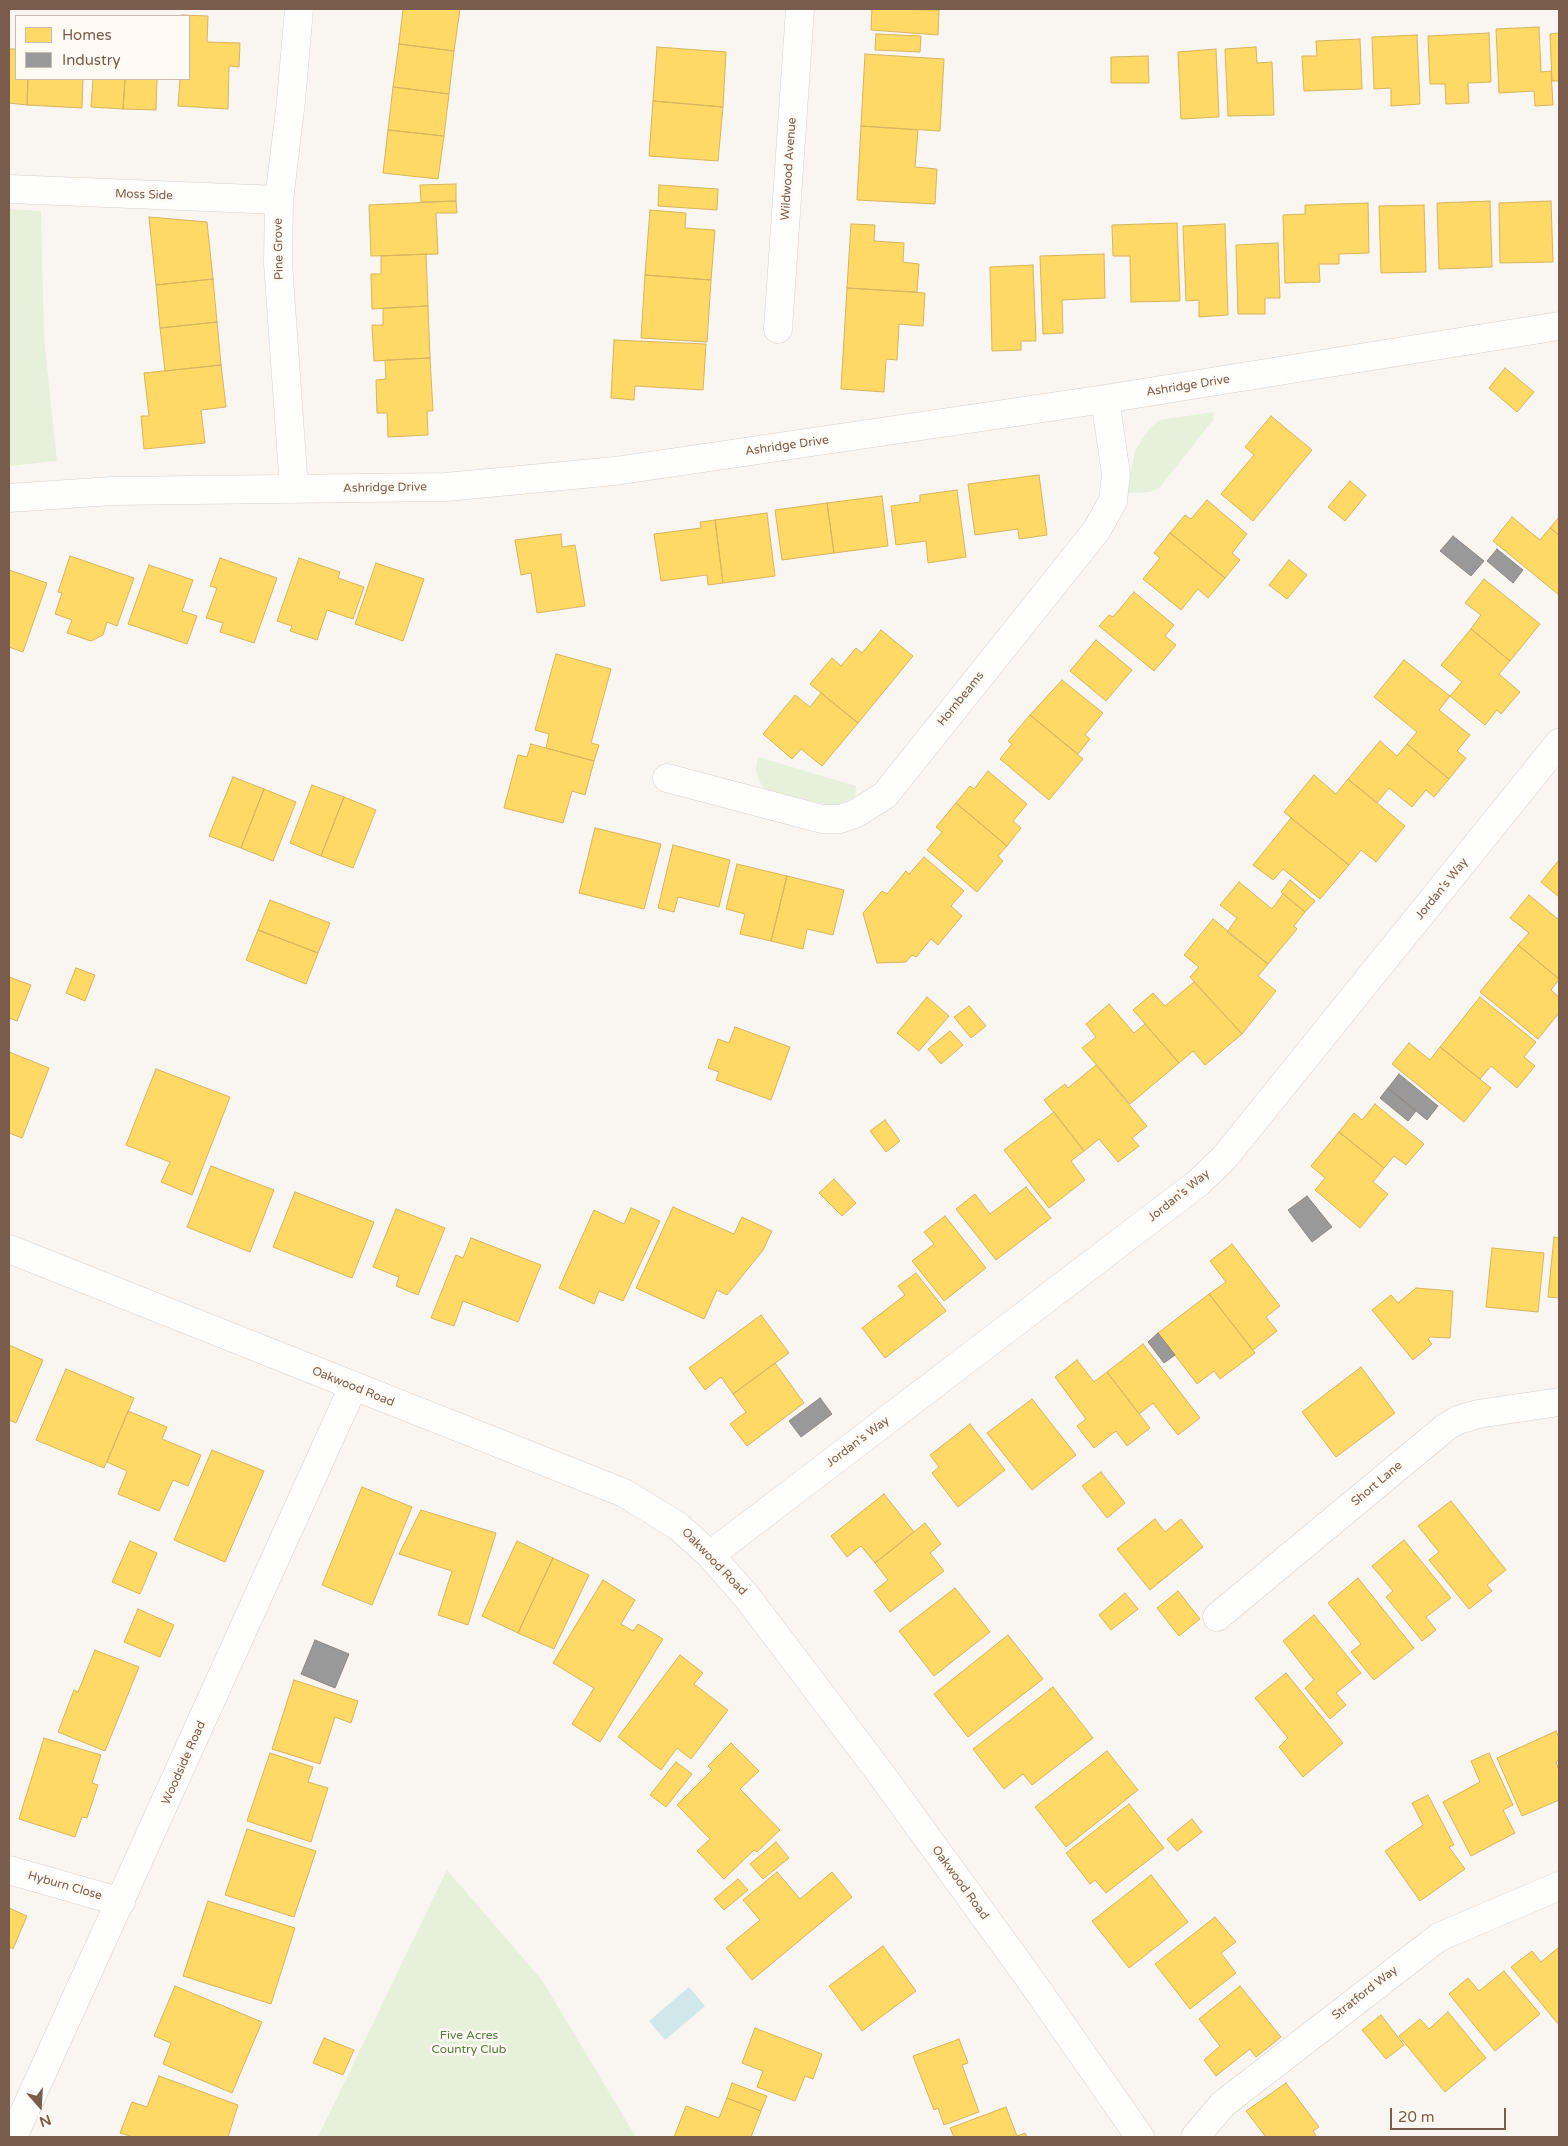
<!DOCTYPE html>
<style>
body{margin:0}
#map{position:relative;width:1568px;height:2146px;overflow:hidden;background:#f9f5f0;font-family:"Varela Round",sans-serif}
canvas{display:block}
.frame{position:absolute;inset:0;border:10px solid #7a5c4d;pointer-events:none}
.legend{position:absolute;left:15px;top:15px;width:175px;height:65px;box-sizing:border-box;background:#fffaf3;border:1px solid #cabbb1;margin:0;padding:6px 9px;list-style:none;font-size:15px;color:#7a5c4d}
.legend li{display:flex;align-items:center;gap:10px;height:25px}
.legend b{width:25px;border:1px solid #cabbb1}
.north{position:absolute;left:15px;top:2081px;width:50px;height:50px;-webkit-text-stroke:4px #fffaf3;paint-order:stroke;rotate:161deg;font-size:14px;font-weight:700;line-height:20px;text-align:center;color:#7a5c4d}
.north::after{content:'';display:block;margin:auto;width:18px;height:22px;background:#7a5c4d;clip-path:polygon(50% 0,100% 100%,50% 72%,0 100%)}
.scale{position:absolute;left:1390px;top:2108px;width:116px;height:22px;box-sizing:border-box;border:2px solid #7a5c4d;border-top:0;padding-left:6px;font-size:15px;line-height:18px;white-space:nowrap;color:#7a5c4d;-webkit-text-stroke:4px #fffaf3;paint-order:stroke}
</style>
<div id="map">
<canvas width="1568" height="2146"></canvas>
<div class="frame"></div>
<ul class="legend">
<li><b style="height:14px;background:#ffd966"></b>Homes</li>
<li><b style="height:14px;background:#999"></b>Industry</li>
</ul>
<div class="north">N</div>
<div class="scale">20 m</div>
</div>
<script>
const g = document.querySelector('canvas').getContext('2d');
g.lineJoin = 'round';
function fillPath(path, color) {
  g.fillStyle = color;
  g.fill(path, 'evenodd');
}
function toPath(rows) {
  const path = new Path2D();
  for (const r of rows) {
    path.moveTo(r[0], r[1]);
    for (let i = 2; i < r.length; i += 2) path.lineTo(r[i], r[i + 1]);
  }
  return path;
}
function strokePath(path, color, width, dash) {
  g.strokeStyle = color;
  g.lineWidth = width;
  g.lineCap = dash ? 'butt' : 'round';
  g.setLineDash(dash || []);
  g.stroke(path);
}
function drawText(font, color, halo, rows, align = 'center') {
  g.font = font + ' "Varela Round",sans-serif';
  g.lineWidth = 5;
  g.setLineDash([]);
  g.textBaseline = 'middle';
  g.strokeStyle = halo;
  g.fillStyle = color;
  for (const [text, x, y, turn = 0] of rows) {
    g.save();
    g.translate(x, y);
    g.rotate((+turn || 0) * Math.PI / 180);
    g.textAlign = isNaN(turn) ? turn : align;
    if (halo) g.strokeText(text, 0, 0);
    g.fillText(text, 0, 0);
    g.restore();
  }
}
fillPath(toPath([
 [9,209,41,211,44,339,57,461,9,466],
 [1214,412,1213,420,1160,487,1150,492,1126,493,1135,451,1149,429,1160,420],
 [758,757,856,786,855,797,838,804,825,804,773,792,763,787,759,780,756,770],
 [447,1870,542,1980,636,2137,318,2137]
]), '#e7f0db');
fillPath(toPath([
 [689,1987,705,2006,665,2040,649,2021]
]), '#d0e8ea');
const homes = toPath([
 [403,9,460,9,454,51,399,44,403,9],
 [872,9,939,10,938,35,871,30,872,9],
 [182,15,208,16,207,42,240,43,239,67,229,66,228,109,178,106,180,79,189,79,189,16,182,15],
 [1539,27,1541,72,1551,71,1553,105,1535,106,1534,91,1499,93,1496,29,1539,27],
 [1489,33,1491,82,1468,83,1469,103,1446,104,1445,84,1430,84,1428,36,1489,33],
 [1559,33,1559,81,1552,81,1550,34,1559,33],
 [876,34,921,36,920,52,875,50,876,34],
 [1417,35,1420,104,1391,106,1391,88,1374,89,1372,37,1417,35],
 [1360,39,1362,89,1304,91,1302,56,1317,56,1316,41,1360,39],
 [399,44,454,51,449,94,393,87,399,44],
 [657,47,726,52,723,107,653,101,657,47],
 [1256,47,1257,63,1272,62,1274,115,1228,116,1225,49,1256,47],
 [9,49,16,49,16,79,28,79,27,105,9,103,9,49],
 [1216,49,1219,117,1181,119,1178,52,1216,49],
 [865,54,944,59,940,131,861,126,865,54],
 [1148,56,1149,83,1111,83,1111,57,1148,56],
 [28,79,83,79,82,108,27,105,28,79],
 [93,79,125,79,123,109,91,107,93,79],
 [125,79,157,79,156,110,123,109,125,79],
 [393,87,449,94,444,136,388,130,393,87],
 [653,101,723,107,718,161,649,156,653,101],
 [861,126,918,130,915,167,937,169,935,204,857,200,861,126],
 [388,130,444,136,438,179,383,173,388,130],
 [456,184,456,201,421,202,420,185,456,184],
 [659,185,718,189,717,210,658,206,659,185],
 [456,201,457,213,436,213,438,254,371,256,369,205,456,201],
 [1490,201,1492,267,1439,269,1437,203,1490,201],
 [1551,201,1553,262,1500,263,1499,203,1551,201],
 [1368,203,1369,253,1339,254,1339,264,1319,264,1320,282,1285,283,1283,215,1305,214,1305,205,1368,203],
 [1424,205,1426,272,1381,273,1379,206,1424,205],
 [650,210,686,213,685,228,715,230,711,280,645,275,650,210],
 [149,217,207,222,213,279,156,285,149,217],
 [1177,223,1180,301,1131,302,1130,256,1113,256,1112,225,1177,223],
 [851,224,875,225,874,241,904,243,903,262,919,264,917,292,847,288,851,224],
 [1225,224,1228,315,1199,317,1199,300,1186,301,1183,226,1225,224],
 [1278,243,1280,298,1265,298,1265,314,1238,314,1236,245,1278,243],
 [426,254,428,306,372,309,371,274,381,274,381,256,426,254],
 [1104,254,1105,298,1062,300,1063,333,1043,334,1040,256,1104,254],
 [1033,265,1036,341,1021,341,1021,350,992,351,990,267,1033,265],
 [645,275,711,280,707,342,641,338,645,275],
 [213,279,217,322,160,328,156,285,213,279],
 [847,288,925,293,923,326,899,324,897,360,886,359,884,392,841,389,847,288],
 [428,306,430,358,374,361,372,325,383,325,383,308,428,306],
 [217,322,221,365,165,371,160,328,217,322],
 [614,340,706,344,703,390,635,386,634,400,611,398,614,340],
 [430,358,433,411,427,411,428,435,388,437,387,413,377,413,376,380,386,379,385,360,430,358],
 [221,365,226,407,201,410,205,443,144,449,141,416,149,416,144,373,221,365],
 [1505,368,1534,392,1517,412,1489,388,1505,368],
 [1271,416,1312,450,1253,521,1221,494,1254,455,1245,447,1271,416],
 [1039,475,1047,535,1019,539,1018,529,975,535,968,484,1039,475],
 [1350,481,1366,495,1345,521,1328,507,1350,481],
 [957,490,966,557,928,563,926,541,896,545,891,506,920,502,920,495,957,490],
 [882,496,888,546,834,553,827,503,882,496],
 [1207,500,1247,534,1232,553,1240,560,1225,578,1170,533,1185,515,1191,519,1207,500],
 [827,503,834,553,782,560,775,510,827,503],
 [767,513,775,576,723,583,715,520,767,513],
 [1512,517,1540,540,1550,528,1559,535,1559,595,1493,541,1512,517],
 [1559,517,1559,535,1550,528,1559,517],
 [715,520,723,583,708,585,707,575,661,581,654,534,701,528,700,522,715,520],
 [1170,533,1225,578,1208,598,1198,589,1181,610,1143,579,1160,558,1154,553,1170,533],
 [561,534,562,547,575,545,585,606,537,613,531,573,521,575,515,540,561,534],
 [70,556,134,578,117,626,107,622,103,635,91,641,67,633,72,620,55,614,62,593,58,592,70,556],
 [220,558,277,578,254,643,220,632,223,623,206,618,217,588,210,586,220,558],
 [299,558,340,572,338,578,364,587,353,619,327,610,317,640,290,631,292,626,277,621,299,558],
 [1289,560,1307,575,1287,599,1269,585,1289,560],
 [376,563,424,579,403,641,355,624,376,563],
 [149,565,193,580,182,611,197,616,187,644,128,624,149,565],
 [9,570,47,583,23,652,9,647,9,570],
 [1484,579,1540,624,1510,661,1471,629,1481,615,1465,603,1484,579],
 [1134,592,1174,625,1165,636,1176,645,1154,671,1099,626,1109,615,1113,617,1134,592],
 [1471,629,1510,661,1499,674,1520,692,1501,714,1497,710,1485,725,1450,696,1462,682,1441,665,1471,629],
 [881,630,913,656,858,723,810,684,832,658,841,666,856,648,862,653,881,630],
 [1096,640,1132,670,1106,701,1070,671,1096,640],
 [556,654,611,669,591,743,599,745,594,761,546,748,549,734,535,730,556,654],
 [1404,660,1450,696,1439,710,1470,735,1457,751,1466,758,1449,779,1407,744,1417,732,1374,697,1404,660],
 [1062,680,1103,713,1085,735,1090,739,1078,754,1030,715,1062,680],
 [821,693,858,723,822,766,801,749,792,759,763,734,795,695,810,707,821,693],
 [1030,715,1083,759,1049,800,1000,759,1012,744,1008,741,1030,715],
 [1380,741,1397,756,1407,744,1449,779,1434,797,1426,790,1412,807,1389,788,1377,803,1348,779,1380,741],
 [531,744,594,761,585,795,572,791,563,823,504,808,518,755,527,757,531,744],
 [988,771,1027,804,1013,821,1021,828,1007,846,956,803,970,786,974,789,988,771],
 [1314,775,1336,794,1348,779,1405,826,1376,862,1361,850,1349,865,1284,812,1314,775],
 [233,777,264,789,241,848,209,836,233,777],
 [312,785,344,797,321,856,290,843,312,785],
 [264,789,296,802,273,861,241,848,264,789],
 [344,797,376,810,353,868,321,856,344,797],
 [956,803,1007,846,998,856,1003,861,977,892,927,850,942,832,936,827,956,803],
 [1291,818,1349,865,1320,899,1283,869,1273,880,1253,865,1291,818],
 [595,828,661,844,644,909,579,893,595,828],
 [673,845,730,860,719,907,678,897,674,912,658,908,673,845],
 [924,857,964,891,951,906,962,916,938,945,931,939,916,957,912,955,906,962,877,963,863,913,882,891,887,894,906,871,909,874,924,857],
 [1559,860,1559,897,1541,882,1559,860],
 [737,864,787,876,771,941,740,934,745,914,726,909,737,864],
 [787,876,844,890,833,935,807,929,803,949,771,941,787,876],
 [1290,880,1315,901,1305,912,1281,892,1290,880],
 [1239,882,1272,909,1283,894,1305,912,1294,926,1297,929,1268,964,1227,932,1237,918,1220,905,1239,882],
 [1529,895,1559,920,1559,979,1518,945,1529,933,1510,918,1529,895],
 [270,900,330,923,318,953,258,930,270,900],
 [1213,919,1268,964,1258,976,1276,991,1242,1034,1190,977,1199,967,1184,955,1213,919],
 [258,930,318,953,306,984,246,960,258,930],
 [1518,945,1559,979,1551,990,1559,997,1559,1013,1538,1039,1480,992,1518,945],
 [76,968,95,975,85,1001,66,993,76,968],
 [9,977,31,985,17,1021,9,1018,9,977],
 [1194,982,1242,1034,1205,1065,1193,1051,1179,1063,1133,1010,1153,993,1165,1006,1194,982],
 [927,997,949,1016,919,1051,897,1033,927,997],
 [1480,997,1536,1042,1524,1057,1535,1066,1517,1088,1491,1066,1480,1079,1440,1047,1480,997],
 [1109,1004,1134,1033,1145,1024,1179,1063,1130,1104,1082,1048,1096,1037,1086,1024,1109,1004],
 [969,1006,986,1026,971,1038,954,1017,969,1006],
 [735,1027,790,1047,771,1100,716,1080,719,1072,708,1068,718,1039,729,1043,735,1027],
 [950,1031,963,1045,941,1064,928,1049,950,1031],
 [1409,1043,1430,1060,1440,1047,1491,1088,1464,1122,1392,1064,1409,1043],
 [9,1052,49,1068,22,1138,9,1133,9,1052],
 [1096,1065,1147,1126,1132,1138,1139,1146,1118,1162,1099,1139,1084,1151,1044,1100,1065,1084,1068,1088,1096,1065],
 [156,1069,230,1097,192,1195,161,1182,170,1162,126,1145,156,1069],
 [1375,1104,1424,1144,1406,1165,1394,1156,1384,1168,1339,1132,1354,1113,1362,1120,1375,1104],
 [1054,1112,1084,1151,1071,1161,1085,1180,1049,1208,1004,1150,1054,1112],
 [885,1120,900,1141,886,1152,870,1131,885,1120],
 [1339,1132,1384,1168,1373,1182,1388,1194,1360,1228,1315,1190,1325,1178,1311,1166,1339,1132],
 [211,1166,274,1190,250,1252,187,1227,211,1166],
 [834,1179,856,1203,842,1216,819,1193,834,1179],
 [1026,1187,1051,1218,996,1260,956,1209,975,1194,990,1214,1026,1187],
 [295,1192,374,1222,352,1278,273,1247,295,1192],
 [673,1207,734,1234,742,1217,772,1231,763,1250,727,1295,717,1290,704,1319,636,1288,673,1207],
 [631,1208,660,1221,623,1301,599,1291,594,1304,559,1288,594,1210,624,1224,631,1208],
 [396,1209,445,1228,418,1295,396,1286,399,1277,373,1267,396,1209],
 [945,1216,986,1268,944,1301,912,1261,934,1244,924,1232,945,1216],
 [1554,1237,1559,1238,1559,1298,1548,1297,1554,1237],
 [471,1238,541,1265,518,1322,463,1301,454,1326,431,1318,456,1255,463,1258,471,1238],
 [1232,1244,1280,1306,1266,1317,1277,1331,1253,1350,1209,1294,1226,1282,1210,1261,1232,1244],
 [1492,1248,1544,1253,1538,1312,1486,1307,1492,1248],
 [916,1273,946,1311,885,1358,862,1328,905,1295,898,1286,916,1273],
 [1416,1288,1453,1291,1450,1338,1430,1337,1428,1339,1432,1344,1413,1360,1372,1310,1391,1295,1398,1303,1416,1288],
 [1209,1294,1255,1353,1220,1379,1214,1371,1197,1384,1158,1333,1209,1294],
 [761,1315,789,1353,733,1394,721,1377,705,1390,689,1368,761,1315],
 [1143,1344,1200,1418,1178,1435,1153,1403,1139,1414,1107,1372,1143,1344],
 [9,1345,43,1360,16,1423,9,1420,9,1345],
 [1077,1360,1094,1382,1107,1372,1150,1428,1127,1446,1116,1431,1094,1448,1077,1426,1086,1419,1055,1377,1077,1360],
 [775,1363,804,1403,747,1446,730,1424,746,1412,733,1394,775,1363],
 [1361,1367,1395,1413,1336,1457,1302,1412,1361,1367],
 [66,1369,134,1398,104,1468,36,1440,66,1369],
 [1032,1399,1076,1455,1032,1490,987,1433,1032,1399],
 [128,1411,167,1427,162,1439,201,1455,188,1486,173,1480,159,1511,118,1494,127,1471,107,1462,128,1411],
 [970,1424,1005,1470,958,1507,932,1473,939,1467,930,1455,970,1424],
 [212,1450,264,1471,225,1562,174,1540,212,1450],
 [1101,1472,1125,1503,1107,1518,1082,1486,1101,1472],
 [362,1487,412,1507,372,1605,322,1585,362,1487],
 [884,1494,914,1532,875,1563,861,1546,847,1557,831,1536,884,1494],
 [1451,1501,1506,1570,1487,1585,1492,1591,1469,1609,1429,1560,1439,1552,1418,1526,1451,1501],
 [421,1510,496,1533,468,1625,438,1615,452,1571,399,1554,421,1510],
 [1155,1519,1165,1532,1181,1519,1203,1547,1150,1590,1117,1549,1155,1519],
 [925,1523,941,1544,930,1553,944,1571,890,1612,874,1591,888,1580,875,1563,925,1523],
 [1404,1540,1451,1598,1426,1617,1436,1630,1422,1641,1386,1597,1393,1591,1372,1566,1404,1540],
 [130,1541,157,1553,140,1594,112,1582,130,1541],
 [517,1541,553,1558,518,1633,482,1616,517,1541],
 [553,1558,589,1575,554,1649,518,1633,553,1558],
 [1358,1578,1414,1648,1374,1680,1351,1652,1361,1644,1328,1603,1358,1578],
 [603,1580,635,1600,621,1624,633,1631,638,1624,663,1639,600,1742,572,1724,594,1688,553,1663,603,1580],
 [955,1588,990,1632,934,1676,899,1631,955,1588],
 [1178,1591,1200,1619,1179,1636,1157,1608,1178,1591],
 [1125,1593,1138,1609,1111,1630,1099,1615,1125,1593],
 [138,1609,174,1625,160,1657,124,1642,138,1609],
 [1314,1615,1361,1673,1336,1693,1346,1705,1330,1719,1305,1688,1314,1680,1283,1641,1314,1615],
 [1008,1635,1043,1679,968,1737,934,1694,1008,1635],
 [95,1650,139,1667,105,1751,58,1732,74,1690,78,1692,95,1650],
 [680,1655,703,1673,694,1684,728,1710,691,1759,677,1748,661,1770,618,1737,680,1655],
 [1286,1673,1343,1743,1303,1777,1279,1747,1288,1738,1255,1698,1286,1673],
 [294,1680,358,1701,351,1723,335,1717,320,1764,272,1749,294,1680],
 [1053,1687,1093,1738,1032,1785,1023,1774,1004,1789,973,1749,1053,1687],
 [1556,1731,1559,1738,1559,1760,1556,1762,1559,1770,1559,1800,1522,1816,1497,1758,1556,1731],
 [44,1738,101,1755,92,1783,98,1785,87,1818,82,1817,75,1837,19,1819,44,1738],
 [731,1743,759,1771,740,1789,780,1830,757,1852,754,1850,724,1879,697,1851,710,1839,677,1805,712,1770,708,1766,731,1743],
 [1107,1751,1138,1790,1066,1847,1035,1807,1107,1751],
 [270,1753,313,1767,308,1782,328,1788,311,1842,247,1821,270,1753],
 [1489,1753,1513,1805,1503,1810,1515,1833,1471,1856,1443,1802,1480,1782,1471,1761,1489,1753],
 [676,1762,692,1774,666,1807,650,1795,676,1762],
 [1428,1795,1454,1845,1449,1847,1465,1869,1420,1901,1385,1851,1423,1825,1412,1803,1428,1795],
 [1129,1804,1164,1848,1106,1893,1095,1880,1090,1884,1066,1853,1129,1804],
 [1192,1819,1202,1832,1177,1851,1167,1839,1192,1819],
 [247,1829,316,1851,294,1917,225,1895,247,1829],
 [776,1842,789,1858,763,1879,750,1864,776,1842],
 [777,1872,800,1899,832,1872,852,1897,752,1980,726,1948,760,1920,743,1900,777,1872],
 [1151,1875,1188,1922,1129,1968,1092,1921,1151,1875],
 [738,1879,748,1890,724,1910,714,1899,738,1879],
 [208,1901,295,1928,271,2004,183,1976,208,1901],
 [9,1908,27,1916,13,1949,9,1947,9,1908],
 [1215,1917,1236,1942,1221,1953,1236,1973,1190,2009,1155,1964,1215,1917],
 [883,1946,916,1991,862,2031,829,1986,883,1946],
 [1559,1947,1559,2025,1511,1967,1532,1951,1541,1962,1559,1947],
 [1504,1971,1540,2014,1495,2051,1449,1994,1468,1978,1479,1991,1504,1971],
 [175,1986,262,2022,232,2093,163,2064,171,2043,154,2036,175,1986],
 [1240,1986,1281,2037,1256,2057,1250,2049,1216,2076,1204,2060,1220,2046,1199,2019,1240,1986],
 [1448,2012,1486,2058,1445,2092,1399,2036,1420,2019,1429,2029,1448,2012],
 [1381,2015,1404,2045,1386,2059,1362,2030,1381,2015],
 [755,2028,822,2054,813,2079,805,2076,795,2101,757,2087,763,2071,742,2063,755,2028],
 [324,2038,354,2050,343,2075,313,2063,324,2038],
 [959,2039,968,2063,962,2065,979,2112,944,2125,938,2108,934,2110,913,2056,959,2039],
 [159,2076,238,2105,228,2137,133,2137,120,2133,132,2102,147,2107,159,2076],
 [732,2083,767,2096,761,2111,727,2098,732,2083],
 [1286,2083,1319,2127,1313,2131,1317,2137,1266,2137,1246,2111,1286,2083],
 [727,2098,761,2111,751,2137,674,2137,686,2106,719,2118,727,2098],
 [1006,2107,1017,2136,1025,2133,1027,2137,954,2137,950,2128,1006,2107]
]);
fillPath(homes, '#ffd966');
strokePath(homes, '#d7b45e', 1);
const industry = toPath([
 [1453,536,1484,561,1471,576,1440,551,1453,536],
 [1497,549,1523,570,1513,583,1487,561,1497,549],
 [1399,1074,1438,1106,1427,1120,1388,1088,1399,1074],
 [1388,1088,1416,1111,1408,1121,1380,1098,1388,1088],
 [1307,1196,1332,1227,1312,1242,1288,1210,1307,1196],
 [1158,1333,1175,1355,1164,1363,1148,1342,1158,1333],
 [820,1398,832,1414,801,1437,789,1421,820,1398],
 [315,1640,349,1654,335,1688,301,1674,315,1640]
]);
fillPath(industry, '#999');
strokePath(industry, '#908782', 1);
const minor = toPath([
 [9,189,279,200],
 [778,329,800,9],
 [294,489,278,263,279,200,291,101,299,9],
 [9,498,112,491,446,487,615,471,1105,399,1559,326],
 [667,778,822,819,840,819,855,814,885,795,1096,531,1113,501,1116,474,1105,399],
 [9,1249,624,1493,678,1526,710,1555,747,1597,878,1770,1027,1975,1140,2137],
 [710,1555,1198,1183,1224,1158,1559,743],
 [1217,1617,1446,1427,1458,1420,1478,1414,1559,1402],
 [9,1870,121,1902],
 [13,2137,353,1387],
 [1195,2137,1223,2104,1439,1937,1559,1886]
]);
strokePath(minor, '#d7d1cb', 29);
strokePath(minor, '#fefefd', 28);
drawText('12px', '#7a5c4d', '#fffaf3', [
 ["Wildwood Avenue",789,169,-86],
 ["Moss Side",144,195,2],
 ["Pine Grove",279,249,-91],
 ["Ashridge Drive",1188,386,-9],
 ["Ashridge Drive",787,446,-8],
 ["Ashridge Drive",385,488,-1],
 ["Hornbeams",961,699,-51],
 ["Jordan's Way",1442,889,-51],
 ["Jordan's Way",1179,1196,-39],
 ["Oakwood Road",353,1387,22],
 ["Jordan's Way",858,1442,-37],
 ["Short Lane",1377,1484,-40],
 ["Oakwood Road",714,1562,46],
 ["Woodside Road",184,1763,-66],
 ["Oakwood Road",960,1883,54],
 ["Hyburn Close",65,1886,16],
 ["Stratford Way",1365,1993,-38]
]);
drawText('12px', '#537a41', '#fffaf3', [
 ["Five Acres",469,2036],
 ["Country Club",469,2050]
]);
</script>
